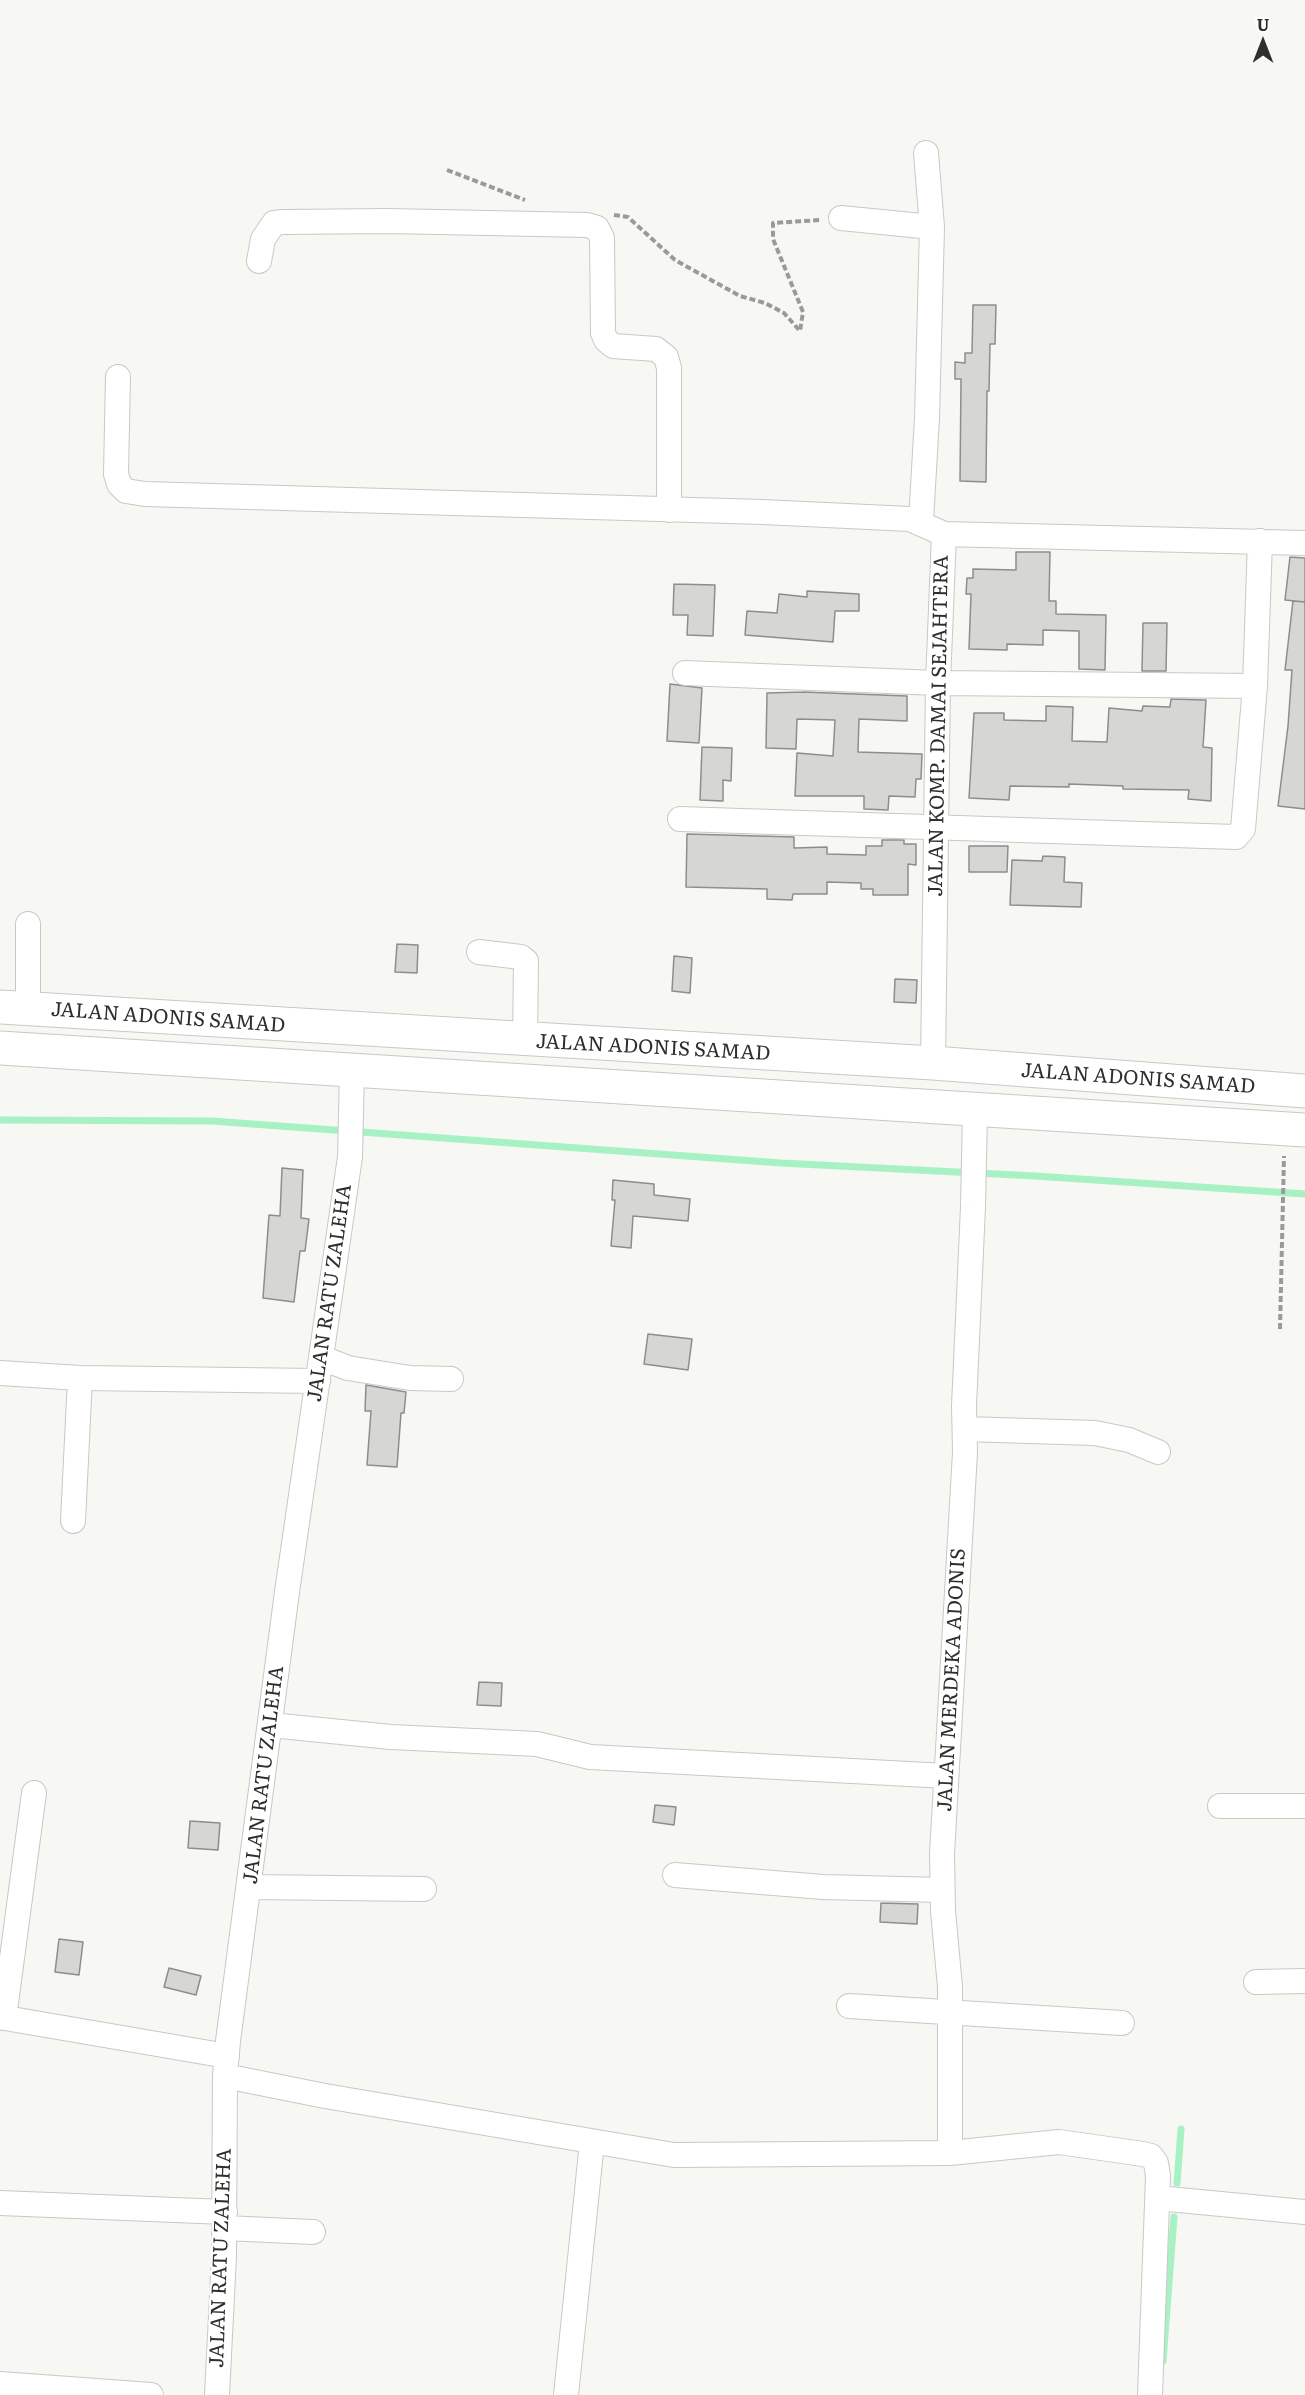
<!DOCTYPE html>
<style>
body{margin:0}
#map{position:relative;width:1305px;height:2395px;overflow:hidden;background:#f7f7f4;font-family:Literata,serif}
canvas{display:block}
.north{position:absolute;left:1233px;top:12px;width:60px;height:60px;-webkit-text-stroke:4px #fff;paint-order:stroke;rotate:0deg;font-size:16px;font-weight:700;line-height:24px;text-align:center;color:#2e2e2d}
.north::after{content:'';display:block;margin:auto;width:21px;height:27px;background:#2e2e2d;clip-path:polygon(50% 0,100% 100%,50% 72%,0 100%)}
</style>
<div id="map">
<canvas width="1305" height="2395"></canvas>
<div class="north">U</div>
</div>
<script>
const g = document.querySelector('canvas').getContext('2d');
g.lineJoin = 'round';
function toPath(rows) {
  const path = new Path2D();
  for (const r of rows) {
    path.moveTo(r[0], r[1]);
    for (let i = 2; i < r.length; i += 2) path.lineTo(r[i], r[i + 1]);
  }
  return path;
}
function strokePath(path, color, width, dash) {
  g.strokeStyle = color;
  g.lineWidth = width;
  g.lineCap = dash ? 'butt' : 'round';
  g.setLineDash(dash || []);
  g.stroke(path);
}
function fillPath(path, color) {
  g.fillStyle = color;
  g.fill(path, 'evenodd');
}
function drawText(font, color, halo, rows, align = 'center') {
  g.font = font + ' Literata,serif';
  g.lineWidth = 4.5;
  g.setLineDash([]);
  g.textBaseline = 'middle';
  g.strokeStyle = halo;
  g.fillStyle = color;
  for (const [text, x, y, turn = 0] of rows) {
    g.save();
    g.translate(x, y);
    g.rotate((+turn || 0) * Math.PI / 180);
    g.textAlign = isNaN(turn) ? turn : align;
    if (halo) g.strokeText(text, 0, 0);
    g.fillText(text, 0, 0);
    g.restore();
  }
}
strokePath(toPath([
 [0,1120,212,1121,781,1163,1035,1176,1305,1194],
 [1177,2183,1181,2129],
 [1163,2361,1174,2217]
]), '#a7f1c5', 7);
const building = toPath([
 [973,305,996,305,995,344,990,344,989,391,987,391,986,482,960,481,961,379,955,379,955,362,965,363,965,353,972,353,973,305],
 [1016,552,1050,552,1049,601,1056,601,1056,614,1106,615,1105,670,1079,669,1079,631,1043,630,1043,645,1007,644,1007,650,969,649,971,594,966,594,967,578,973,578,973,569,1016,570,1016,552],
 [1290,557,1305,558,1305,602,1285,600,1290,557],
 [674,584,715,585,713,636,687,635,688,615,673,615,674,584],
 [807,591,859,594,859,611,835,611,833,642,745,635,747,611,777,613,779,594,807,597,807,591],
 [1293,601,1305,602,1305,809,1278,806,1288,726,1292,670,1285,670,1293,601],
 [1143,623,1167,623,1166,671,1142,671,1143,623],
 [670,684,702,688,699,743,667,741,670,684],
 [803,692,907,696,907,721,859,719,858,752,922,754,921,779,916,779,915,797,889,796,888,810,864,809,864,796,795,796,797,753,833,756,835,720,797,719,796,749,766,748,767,693,803,692],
 [1171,699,1206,700,1203,747,1212,748,1211,801,1188,799,1189,790,1123,789,1123,786,1069,784,1069,787,1010,786,1009,800,969,798,974,713,1004,713,1004,720,1046,721,1046,706,1073,707,1072,741,1107,742,1109,708,1142,711,1143,706,1170,707,1171,699],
 [702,747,732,748,731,781,723,780,723,801,700,800,702,747],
 [687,834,794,837,794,848,827,847,827,854,866,855,866,846,882,846,882,840,904,840,904,844,916,844,916,865,908,864,908,895,873,895,873,889,861,889,861,883,827,882,827,894,793,894,792,900,767,899,767,889,686,887,687,834],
 [969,846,1008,846,1007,872,969,872,969,846],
 [1043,856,1065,857,1064,882,1082,883,1081,907,1010,905,1012,860,1042,861,1043,856],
 [397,944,418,945,417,973,395,972,397,944],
 [674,956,692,958,690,993,672,991,674,956],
 [895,979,917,980,916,1003,894,1002,895,979],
 [282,1168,303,1170,301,1218,309,1219,305,1251,300,1251,294,1302,263,1298,269,1215,280,1216,282,1168],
 [613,1180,654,1184,654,1195,690,1199,688,1221,633,1216,631,1248,611,1246,615,1200,612,1200,613,1180],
 [648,1334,692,1339,688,1370,644,1364,648,1334],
 [366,1385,406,1392,404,1413,401,1413,397,1467,367,1465,371,1411,365,1411,366,1385],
 [479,1682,502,1683,501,1706,477,1705,479,1682],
 [655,1805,676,1807,674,1825,653,1822,655,1805],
 [190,1821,220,1823,218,1850,188,1848,190,1821],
 [881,1903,918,1904,917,1924,880,1922,881,1903],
 [59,1939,83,1942,79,1975,55,1972,59,1939],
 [169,1968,201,1976,196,1995,164,1987,169,1968]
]);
fillPath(building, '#d6d7d5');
strokePath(building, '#8d8e8c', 1.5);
const street = toPath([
 [926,153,932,227],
 [841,218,932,227,927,418,921,521],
 [259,261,263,239,274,223,283,222,388,221,587,225,597,228,602,238,603,333,606,340,613,346,656,349,666,357,669,368,669,510],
 [118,377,116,474,119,484,126,491,145,494,763,512,910,519,944,534,1305,543],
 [685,673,938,683,1255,686],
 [680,819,1236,837,1243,829,1255,686,1260,541],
 [28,924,28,1009],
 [479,952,521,957,526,961,525,1041],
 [933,1063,938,683,944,534],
 [322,1358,348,1368,410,1378,451,1379],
 [0,1373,80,1378,318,1381],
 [965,1429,1095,1433,1129,1440,1158,1452],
 [73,1521,80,1378],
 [271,1725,391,1737,537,1744,590,1757,946,1776],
 [1220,1806,1305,1806],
 [675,1875,823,1887,942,1890],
 [249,1887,424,1889],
 [1256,1982,1305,1981],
 [849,2006,1122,2023],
 [0,2017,227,2056],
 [4,2018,34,1793],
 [225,2076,325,2096,674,2155,950,2153,1059,2142,1143,2154,1151,2156,1156,2163,1158,2176,1150,2395],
 [950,2153,950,1987,943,1911,942,1854,965,1452,964,1406,973,1207,975,1111],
 [1158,2198,1305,2212],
 [0,2203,225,2212],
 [225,2228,313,2232],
 [0,2384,151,2395],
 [217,2395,224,2256,225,2076,228,2041,287,1592,350,1157,352,1070],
 [566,2395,592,2142]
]);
const highway = toPath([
 [0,1007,933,1063,1305,1091],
 [0,1048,1305,1130]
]);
strokePath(street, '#c9c8c5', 26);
strokePath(highway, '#c9c8c5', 35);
strokePath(toPath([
 [447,170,525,200],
 [614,215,628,217,675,260,740,296,765,303,784,313,800,331,803,312,773,239,773,223,821,220],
 [1280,1329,1284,1156]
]), '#9a9a98', 4, [6, 3]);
strokePath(street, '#fff', 24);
strokePath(highway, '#fff', 33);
drawText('20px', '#2e2e2d', '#fff', [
 ["JALAN KOMP. DAMAI SEJAHTERA",939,726,-89],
 ["JALAN ADONIS SAMAD",168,1018,4],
 ["JALAN ADONIS SAMAD",653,1048,3],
 ["JALAN ADONIS SAMAD",1138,1079,4],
 ["JALAN RATU ZALEHA",330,1293,-82],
 ["JALAN MERDEKA ADONIS",952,1680,-87],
 ["JALAN RATU ZALEHA",264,1775,-83],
 ["JALAN RATU ZALEHA",221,2258,-88]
]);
</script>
